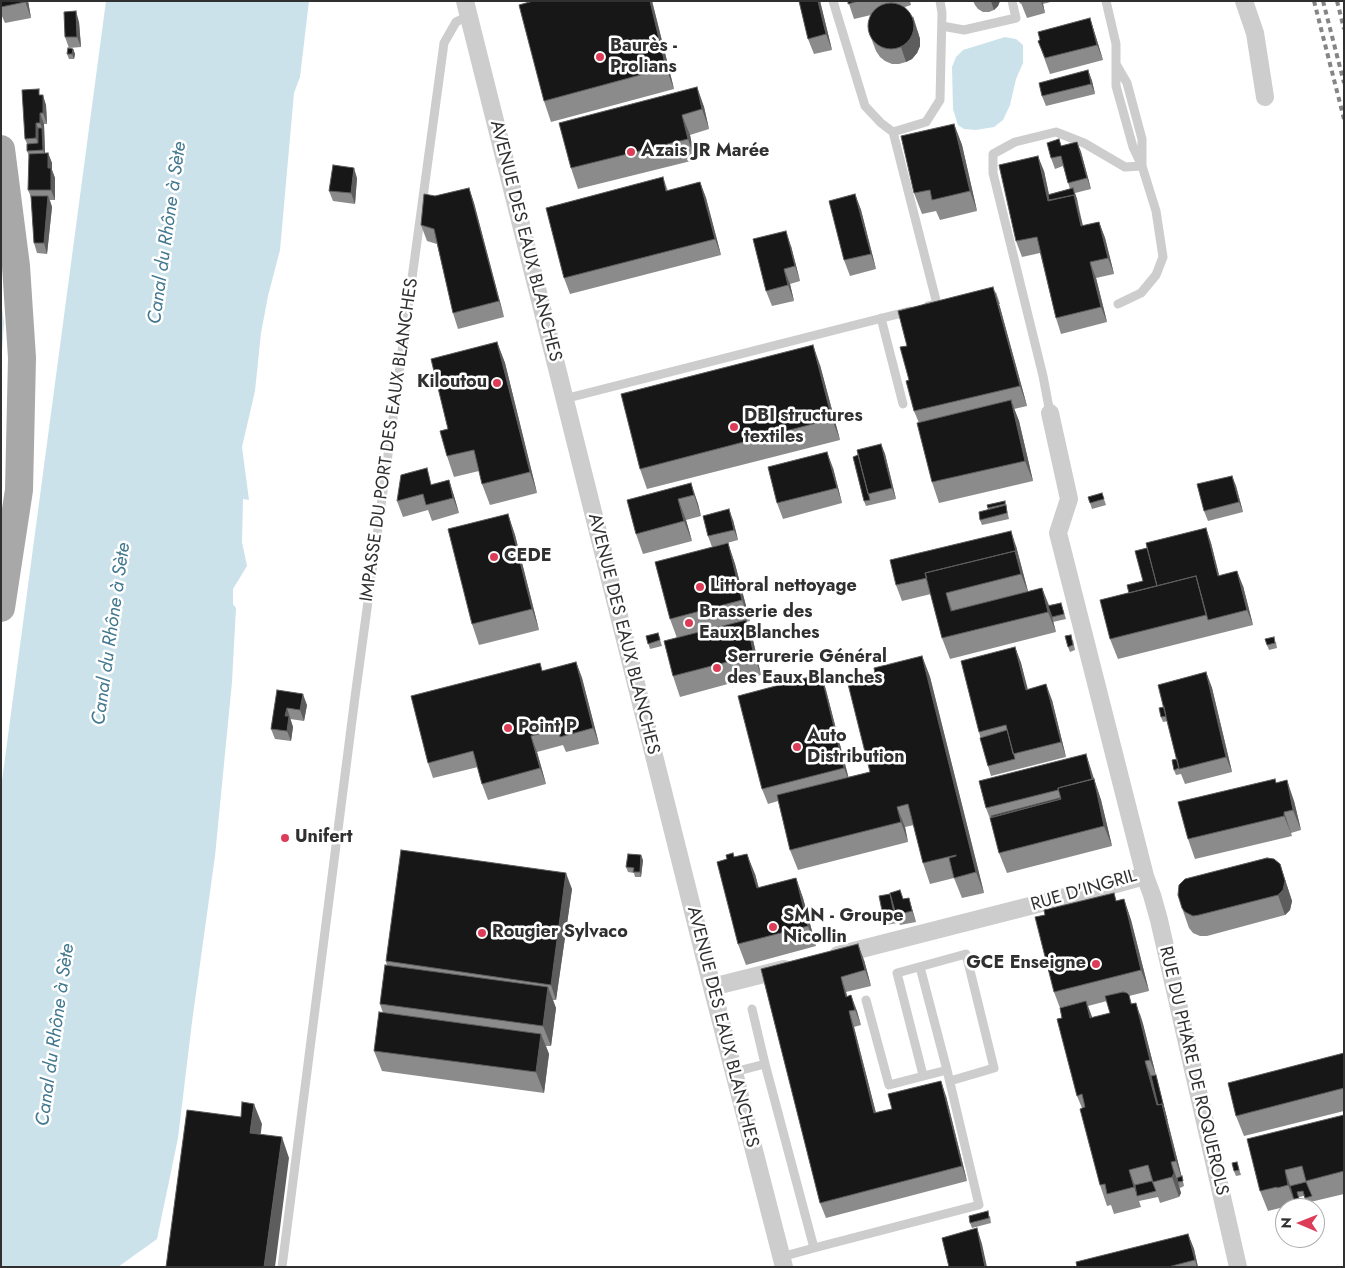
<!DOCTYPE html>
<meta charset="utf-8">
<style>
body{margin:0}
#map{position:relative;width:1345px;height:1268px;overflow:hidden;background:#fff;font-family:Jost,sans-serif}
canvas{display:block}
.frame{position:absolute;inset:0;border:2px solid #303030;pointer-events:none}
.north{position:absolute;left:1275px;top:1198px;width:50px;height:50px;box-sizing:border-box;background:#fff;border:1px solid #acacac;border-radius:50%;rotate:271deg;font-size:14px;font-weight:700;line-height:20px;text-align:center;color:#303030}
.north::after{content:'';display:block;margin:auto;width:18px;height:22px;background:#dd3c58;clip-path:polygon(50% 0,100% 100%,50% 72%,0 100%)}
</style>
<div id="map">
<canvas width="1345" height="1268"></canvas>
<div class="frame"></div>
<div class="north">N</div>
</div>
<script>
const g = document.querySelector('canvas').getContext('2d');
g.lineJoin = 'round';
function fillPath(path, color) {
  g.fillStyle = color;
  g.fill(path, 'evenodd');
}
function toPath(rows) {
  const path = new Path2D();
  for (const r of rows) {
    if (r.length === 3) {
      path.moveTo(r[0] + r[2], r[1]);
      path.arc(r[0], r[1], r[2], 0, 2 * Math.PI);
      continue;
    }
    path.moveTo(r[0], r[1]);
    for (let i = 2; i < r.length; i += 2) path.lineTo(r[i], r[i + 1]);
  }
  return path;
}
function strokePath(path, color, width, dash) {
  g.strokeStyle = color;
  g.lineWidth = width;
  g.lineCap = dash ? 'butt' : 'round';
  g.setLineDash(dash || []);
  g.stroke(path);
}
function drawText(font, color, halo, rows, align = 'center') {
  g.font = font + ' Jost,sans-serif';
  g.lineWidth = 5;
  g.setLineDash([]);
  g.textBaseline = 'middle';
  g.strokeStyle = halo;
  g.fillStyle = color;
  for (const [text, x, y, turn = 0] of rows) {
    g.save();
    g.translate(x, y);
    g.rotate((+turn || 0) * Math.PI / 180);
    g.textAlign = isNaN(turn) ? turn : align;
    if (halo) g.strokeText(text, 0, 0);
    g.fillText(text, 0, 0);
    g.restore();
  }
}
fillPath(toPath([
 [106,1,309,1,300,77,294,93,280,250,268,296,261,333,255,391,242,447,249,500,243,499,242,542,247,566,233,589,233,604,236,608,232,682,215,856,192,1022,178,1138,157,1239,118,1267,1,1267,1,788],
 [1005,37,1016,39,1023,45,1023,63,1016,79,1010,105,1003,120,994,127,976,130,964,129,958,125,953,109,952,67,956,57,963,50],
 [1,300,4,323,1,366]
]), '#cce2eb');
strokePath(toPath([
 [833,1,865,106,881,123,893,132,926,122,940,100,942,13,940,1],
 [1106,1,1116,44,1116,86,1133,147,1142,166,1142,139,1127,83,1116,64],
 [942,26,964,30,1016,18,1012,1],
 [893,132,937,304,928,306],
 [881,318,903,404],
 [564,399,910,311],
 [1050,413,1043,376,993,173,993,154,1015,142,1056,132,1084,143,1125,167,1142,166,1156,211,1163,257,1156,275,1141,293,1118,304],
 [920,967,947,1070],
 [752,1009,765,1064],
 [734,1072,765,1064,814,1248,781,1257],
 [923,1075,897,973,966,954,994,1068,950,1081],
 [814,1248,979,1205,947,1070,889,1085,866,1000],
 [282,1267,355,697,444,43,456,22,468,16]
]), '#cdcdcd', 9);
strokePath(toPath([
 [465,1,712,987,784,1267],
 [1244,1,1255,33,1265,97],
 [1145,876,1152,895,1159,920,1238,1267],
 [838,955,1112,885,1145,876,1058,533,1069,499,1050,413],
 [712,987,784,969]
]), '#cdcdcd', 18);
strokePath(toPath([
 [1,149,16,266,22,358,19,490,1,608]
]), '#a8a8a8', 28);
strokePath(toPath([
 [1314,1,1344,119],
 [1323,1,1344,83],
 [1337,1,1344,29]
]), '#858585', 4, [5, 4]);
fillPath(toPath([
 [1,1,28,1,31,18,5,23,1,14],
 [533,1,652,1,674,89,551,122,544,101],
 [799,1,820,1,832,50,814,54,808,39],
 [848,1,910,1,911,5,905,7,918,32,920,39,920,46,917,53,912,59,906,62,899,64,892,64,885,61,880,57,876,51,870,35,871,15,854,19],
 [973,1,1000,1,998,6,994,10,989,12,983,12,978,9,975,5],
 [1019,1,1054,1,1043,4,1045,13,1027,18,1021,3,1020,4],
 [1090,18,1095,34,1103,60,1050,74,1038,41],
 [79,22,81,47,69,48,65,37],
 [73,49,75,54,74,59,69,59,67,54],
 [1088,70,1092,81,1095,94,1046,106,1042,96],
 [697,87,704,107,709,129,690,135,695,160,578,189,571,168],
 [41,95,46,105,47,124,44,124,45,153,48,153,52,163,52,170,55,178,55,200,50,200,52,207,47,254,37,253,34,243,31,197,28,190,29,156,27,151,27,144,25,139],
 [954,124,962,145,977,211,940,220,936,211,922,214,914,193],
 [1059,139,1061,146,1077,142,1081,152,1091,189,1075,193,1077,199,1083,226,1099,222,1105,238,1114,274,1096,278,1107,322,1061,334,1056,318,1040,253,1022,257,1016,241,1044,171,1049,194,1070,189,1063,166,1055,169,1051,158],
 [663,177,668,191,700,182,706,198,721,255,570,294,564,278],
 [357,178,355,204,333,201,329,191],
 [469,188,474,203,504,317,458,329,453,313,437,244,427,241,421,225,435,196],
 [855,194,861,210,876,269,850,276,844,260],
 [791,246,800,281,790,284,794,301,772,306,766,291],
 [996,292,1000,304,999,304,1027,406,1014,409,1019,421,1033,481,939,503,932,482,919,423,914,411,909,380,907,346],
 [497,342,505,363,537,493,490,505,482,484,479,471,454,477,447,456,448,429],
 [820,365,840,440,647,489,640,469],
 [881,444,885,454,896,499,866,506,864,501],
 [833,468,842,503,783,519,777,503],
 [1232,476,1236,486,1243,512,1208,521,1204,511],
 [449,480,454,496,459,513,432,521,428,510,403,517,397,501,432,484],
 [691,483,698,504,701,516,686,520,692,541,643,554,636,534],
 [1088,497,1104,499,1106,505,1092,509],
 [1005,501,1009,519,982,525,980,520,988,510,987,505],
 [508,514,515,535,539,630,479,645,472,624],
 [733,520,738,540,712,547,708,536],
 [1206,528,1211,543,1219,575,1243,586,1253,625,1118,659,1110,639,1129,593,1143,581,1147,548],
 [728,543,735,564,750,621,746,622,753,640,761,675,680,697,673,676,677,638,670,619],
 [1016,546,1028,592,1042,588,1049,605,1061,603,1066,619,1053,622,1056,632,950,659,942,638,931,594,902,601,896,585],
 [658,633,662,646,650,649,646,636],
 [1073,640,1075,650,1070,652,1068,647],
 [1276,642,1277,648,1269,650,1267,645],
 [1015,647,1021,663,1027,689,1052,700,1066,757,991,776,988,766,979,732],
 [922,656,930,677,984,893,962,898,954,878,930,884,923,863,914,825,905,827,908,842,798,870,790,850,778,801,768,804,762,789,821,674,826,690,848,777,870,772,875,673],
 [576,662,582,678,599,744,566,752,563,745,537,752,546,784,488,800,482,784,478,767,433,778,428,763,543,671],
 [1206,672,1212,688,1232,772,1185,784,1181,774,1176,775,1174,770,1177,759,1168,721,1163,722,1161,717,1164,707],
 [277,690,307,705,304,721,290,719,293,727,291,741,275,739,271,729],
 [1086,754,1101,800,1112,846,1007,873,999,853,992,824,986,808],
 [1294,801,1301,830,1291,833,1292,836,1195,859,1188,839],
 [734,857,755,874,759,888,796,878,803,898,816,946,746,965,738,944],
 [643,860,641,877,635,877,634,873,628,872,626,867],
 [1280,864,1292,901,1290,910,1285,915,1207,936,1200,936,1193,933,1189,928,1182,908],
 [572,889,556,1000,553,1000,556,1008,551,1046,546,1046,549,1054,544,1093,382,1071,374,1051,383,1013,380,1004,387,966,386,961],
 [890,894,892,899,897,923,886,925,884,920],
 [909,898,916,922,900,925,896,915,903,899],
 [1124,899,1131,920,1149,991,1129,996,1132,1004,1140,1014,1142,1020,1184,1186,1180,1188,1179,1187,1181,1193,1179,1197,1160,1203,1158,1197,1139,1201,1141,1207,1114,1214,1111,1205,1107,1206,1100,1185,1082,1108,1077,1096,1060,1008,1054,992,1117,901],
 [1107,1001,1110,1013,1092,1018,1088,1006],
 [864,960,871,986,846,992,847,997,851,995,861,1025,854,1027,876,1113,946,1096,967,1181,826,1218,820,1203,761,969],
 [1344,1053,1344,1111,1244,1136,1236,1116],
 [1344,1115,1344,1194,1306,1203,1304,1196,1299,1197,1300,1204,1285,1208,1284,1207,1268,1211,1260,1191],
 [1237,1162,1241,1175,1236,1176,1234,1171],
 [990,1216,991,1223,972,1228,970,1223],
 [1188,1234,1194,1249,1198,1267,1077,1267]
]), '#8b8b8b');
fillPath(toPath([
 [25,1,28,1,31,18],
 [650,1,652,1,674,89,666,68],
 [818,1,820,1,832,50,826,34],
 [991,1,1000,1,998,6,994,10],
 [1041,1,1042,1,1043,4,1045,13],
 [76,11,79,22,81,47,77,37],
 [913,16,920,39,920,46,917,53,912,59,906,62,901,47],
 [1090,18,1095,34,1103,60,1097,45],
 [73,49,75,54,74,59,72,54],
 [1088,70,1092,81,1095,94,1091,84],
 [697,87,704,107,709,129,702,109],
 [43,95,46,105,47,124,43,113],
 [40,113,44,124,45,155,43,150,42,128,40,123],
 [682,115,690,135,695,160,688,139],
 [36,123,40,133,40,148,36,138],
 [954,124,962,145,977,211,970,191],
 [1077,142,1081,152,1091,189,1087,178],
 [48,153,52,163,52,170,55,178,55,200,51,190,48,168],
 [1038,156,1044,171,1051,205,1048,201],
 [354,168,357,178,355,204,351,193],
 [700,182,706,198,721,255,715,239],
 [469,188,474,203,504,317,499,301],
 [1073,188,1077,199,1079,211,1076,200],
 [855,194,861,210,876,269,871,254],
 [1074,195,1079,211,1087,242,1081,226],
 [48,196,52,207,47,254,44,243],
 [1099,222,1105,238,1114,274,1108,258],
 [786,231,791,246,800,281,795,266],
 [1090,262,1096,278,1107,322,1101,307],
 [784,269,790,284,794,301,788,285],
 [993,287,1000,307,1027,406,1020,386],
 [497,342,505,363,537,493,530,472],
 [813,345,820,365,840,440,832,419],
 [1011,400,1019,421,1033,481,1025,461],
 [881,444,885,454,896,499,892,488],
 [827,452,833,468,842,503,837,488],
 [1232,476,1236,486,1243,512,1239,502],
 [449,480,454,496,459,513,453,498],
 [691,483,698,504,701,516,694,495],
 [678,499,686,520,692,541,684,521],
 [729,509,733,520,738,540,734,530],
 [508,514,515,535,539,630,532,609],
 [1206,528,1211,543,1223,591,1218,576],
 [1011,531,1016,546,1029,595,1021,574],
 [728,543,735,564,750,621,742,600],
 [1237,571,1243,586,1253,625,1247,610],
 [1042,588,1050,609,1056,632,1048,612],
 [946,593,953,613,951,611],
 [746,620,753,640,761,675,754,655],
 [1015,647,1021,663,1032,705,1026,690],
 [922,656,930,677,984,893,976,872],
 [576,662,582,678,599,744,593,728],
 [1206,672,1212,688,1232,772,1226,757],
 [821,674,826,690,850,783,844,768],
 [1046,684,1052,700,1066,757,1061,742],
 [303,694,307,705,304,721,300,710],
 [287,708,293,727,291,741,287,731,285,716],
 [531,736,537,752,546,784,540,768],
 [1086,754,1091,770,1095,783,1094,779,1101,800,1112,846,1104,826],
 [1287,780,1294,801,1301,830,1293,810],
 [897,807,905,827,908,842,901,822],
 [1284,812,1292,836,1284,816],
 [747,854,755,874,764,909,757,888],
 [641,855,643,860,641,877,640,872],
 [1280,864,1292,901,1290,910,1285,915,1278,895],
 [566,873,572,889,556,1000,551,985],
 [796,878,803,898,816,946,808,926],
 [890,894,892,899,897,923,895,918],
 [909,898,912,909,916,922,912,911],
 [1124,899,1131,920,1149,991,1141,970],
 [858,944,864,960,871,986,865,970],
 [841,977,846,992,852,1013,846,997],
 [548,987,556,1008,551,1046,543,1026],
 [851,995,857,1011,861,1025,855,1010],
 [1086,1001,1094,1022,1090,1018],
 [1136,1003,1143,1024,1184,1186,1176,1161,1162,1104,1156,1075,1150,1060],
 [849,1011,854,1027,880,1129,874,1113],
 [541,1034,549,1054,544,1093,536,1072],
 [1145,1061,1153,1081,1163,1121,1157,1105],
 [941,1081,946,1096,967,1181,962,1166],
 [254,1104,262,1124,258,1154,250,1133],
 [282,1137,289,1158,275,1267,264,1267],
 [1171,1162,1178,1182,1181,1193,1179,1197,1172,1177],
 [1129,1170,1137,1191,1137,1196,1141,1207,1134,1187],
 [1285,1170,1292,1191,1294,1200,1288,1185],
 [977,1228,982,1244,987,1267,985,1267],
 [1188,1234,1194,1249,1198,1267,1197,1267,1195,1260]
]), '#5d5d5d');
const building = toPath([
 [1,1,25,1,25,2,1,7,1,1],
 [533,1,650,1,666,68,544,101,519,5,533,1],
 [799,1,818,1,826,34,808,39,799,1],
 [848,1,858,1,848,4,848,1],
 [891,26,23],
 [76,11,77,37,65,37,64,12,76,11],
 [1090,18,1097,45,1045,58,1038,41,1040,40,1038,32,1090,18],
 [68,48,73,49,72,54,67,54,68,48],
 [1088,70,1091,84,1042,96,1039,83,1088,70],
 [697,87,702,109,682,115,688,139,571,168,559,123,697,87],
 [39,89,39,95,43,95,43,113,40,113,40,123,36,123,36,138,25,139,22,90,39,89],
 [954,124,970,191,932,200,930,190,914,193,901,136,954,124],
 [38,128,42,128,43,150,27,151,27,144,38,143,38,128],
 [1059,139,1061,146,1077,142,1087,178,1068,183,1061,156,1051,158,1047,143,1059,139],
 [48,153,48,168,51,168,51,190,28,190,29,154,48,153],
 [1038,156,1048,201,1074,195,1081,226,1099,222,1108,258,1090,262,1101,307,1056,318,1037,237,1016,241,999,165,1038,156],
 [333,165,354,168,351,193,329,191,333,165],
 [663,177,666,191,700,182,715,239,564,278,546,208,663,177],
 [469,188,499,301,453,313,434,229,421,225,424,194,435,196,469,188],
 [1073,188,1076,200,1074,195,1049,200,1048,195,1073,188],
 [855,194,871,254,844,260,829,201,855,194],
 [31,196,48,196,44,243,34,243,31,196],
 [786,231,795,266,784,269,788,285,766,291,753,239,786,231],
 [993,287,1020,386,914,411,906,381,909,380,900,347,907,346,898,311,993,287],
 [497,342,530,472,482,484,474,450,447,456,440,431,448,429,431,359,497,342],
 [813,345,832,419,640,469,621,394,813,345],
 [1011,400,1025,461,932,482,917,423,1011,400],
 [881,444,892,488,868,494,857,450,881,444],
 [827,452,837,488,777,503,768,467,827,452],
 [858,455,870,500,864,501,853,457,858,455],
 [427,468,431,485,449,480,453,498,426,505,423,494,397,501,401,475,427,468],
 [1232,476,1239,502,1204,511,1197,484,1232,476],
 [691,483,694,495,678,499,684,521,636,534,627,500,691,483],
 [1102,493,1104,499,1090,503,1088,497,1102,493],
 [1005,501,1005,504,988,508,987,505,1005,501],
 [1006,505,1007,513,980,520,979,512,1006,505],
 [729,509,734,530,708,536,703,516,729,509],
 [508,514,532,609,472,624,448,529,508,514],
 [1206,528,1218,576,1237,571,1247,610,1208,620,1196,576,1157,586,1146,543,1206,528],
 [1011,531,1017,556,1015,551,925,573,927,578,896,585,890,560,1011,531],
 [728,543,742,600,670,619,655,562,728,543],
 [1147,548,1157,586,1129,593,1127,585,1143,581,1135,551,1147,548],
 [1015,551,1021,574,946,593,951,611,1042,588,1048,612,942,638,925,573,1015,551],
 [1196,576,1206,615,1110,639,1100,600,1196,576],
 [1061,603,1064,614,1052,617,1048,606,1061,603],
 [746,620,754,655,673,676,664,641,746,620],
 [658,633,660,640,648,644,646,636,658,633],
 [1071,635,1073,645,1068,647,1065,636,1071,635],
 [1274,637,1275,643,1267,645,1265,639,1274,637],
 [1015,647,1026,690,1046,684,1061,742,1013,754,1006,725,979,732,961,661,1015,647],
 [922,656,976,872,954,878,949,858,956,856,956,855,923,863,908,804,897,807,901,822,790,850,777,795,870,772,847,680,875,673,874,668,922,656],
 [576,662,593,728,560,737,559,729,531,736,540,768,482,784,473,751,428,763,411,696,540,663,542,671,576,662],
 [1206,672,1226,757,1179,769,1158,685,1206,672],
 [821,674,844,768,762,789,738,696,821,674],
 [277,690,303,694,300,710,287,708,285,716,289,716,287,731,271,729,277,690],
 [1164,707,1166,716,1161,717,1159,708,1164,707],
 [1007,730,1015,759,988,766,980,738,1007,730],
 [1086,754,1092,779,1058,788,1058,790,986,808,979,781,1086,754],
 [1177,759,1179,768,1174,770,1172,760,1177,759],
 [1094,779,1104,826,999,853,990,818,1061,799,1058,788,1094,779],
 [1275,779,1276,783,1287,780,1293,810,1284,812,1284,816,1188,839,1178,802,1275,779],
 [1060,798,1061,799,992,817,991,816,1060,798],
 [401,850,566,873,551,985,386,961,401,850],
 [733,853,734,857,747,854,757,888,796,878,808,926,738,944,717,862,727,859,726,855,733,853],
 [628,854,641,855,640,872,633,872,634,868,626,867,628,854],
 [1267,858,1274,859,1280,864,1285,881,1283,890,1278,895,1199,915,1193,916,1185,912,1182,908,1178,895,1179,885,1185,879,1267,858],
 [900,890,903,899,909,898,912,911,896,915,890,893,900,890],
 [1114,893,1116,901,1124,899,1141,970,1054,992,1035,917,1045,915,1044,910,1114,893],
 [890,894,895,918,884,920,879,896,890,894],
 [858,944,865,970,841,977,846,997,851,995,855,1010,849,1011,874,1113,892,1109,888,1094,941,1081,962,1166,820,1203,761,969,858,944],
 [385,965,548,987,543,1026,380,1004,385,965],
 [1123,992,1127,993,1129,995,1131,1004,1136,1003,1150,1060,1145,1061,1157,1105,1162,1104,1176,1161,1171,1162,1174,1173,1172,1177,1153,1182,1148,1165,1129,1170,1134,1187,1107,1194,1105,1184,1100,1185,1080,1109,1085,1107,1082,1094,1077,1096,1057,1019,1062,1018,1060,1008,1086,1001,1090,1018,1110,1013,1105,996,1123,992],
 [379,1012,541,1034,536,1072,374,1051,379,1012],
 [1344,1053,1344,1088,1236,1116,1228,1083,1344,1053],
 [1156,1075,1167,1120,1162,1104,1158,1105,1151,1076,1156,1075],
 [242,1102,254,1104,250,1133,282,1137,264,1267,166,1267,187,1110,241,1117,242,1102],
 [1344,1115,1344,1171,1306,1181,1302,1166,1285,1170,1288,1185,1277,1188,1277,1187,1260,1191,1247,1139,1344,1115],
 [1237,1162,1239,1170,1234,1171,1232,1163,1237,1162],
 [1182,1176,1183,1181,1178,1182,1177,1178,1182,1176],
 [1152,1181,1156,1191,1137,1196,1135,1185,1152,1181],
 [1306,1182,1312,1196,1305,1198,1303,1191,1297,1192,1299,1199,1294,1200,1290,1186,1306,1182],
 [988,1211,989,1218,970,1223,969,1216,988,1211],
 [977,1228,985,1267,949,1267,942,1238,977,1228],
 [1188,1234,1195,1260,1168,1267,1077,1267,1076,1262,1188,1234]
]);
fillPath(building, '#171717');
strokePath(building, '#5d5d5d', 1);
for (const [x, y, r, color] of [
 [600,57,5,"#dd3c58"],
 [631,152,5,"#dd3c58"],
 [497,383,5,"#dd3c58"],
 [734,427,5,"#dd3c58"],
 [494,557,5,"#dd3c58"],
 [700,587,5,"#dd3c58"],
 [689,623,5,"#dd3c58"],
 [717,668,5,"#dd3c58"],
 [508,728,5,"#dd3c58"],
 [797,747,5,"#dd3c58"],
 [285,838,5,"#dd3c58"],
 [773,927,5,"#dd3c58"],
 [482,933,5,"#dd3c58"],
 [1096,964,5,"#dd3c58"]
]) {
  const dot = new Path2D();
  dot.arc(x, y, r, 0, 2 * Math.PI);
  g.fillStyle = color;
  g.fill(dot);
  strokePath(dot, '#fff', 2);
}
drawText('bold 18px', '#303030', '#fff', [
 ["Baurès -",610,47],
 ["Prolians",610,68],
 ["Azais JR Marée",641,152],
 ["Kiloutou",487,383,"right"],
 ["DBI structures",744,417],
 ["textiles",744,438],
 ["CEDE",504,557],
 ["Littoral nettoyage",710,587],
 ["Brasserie des",699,613],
 ["Eaux Blanches",699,634],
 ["Serrurerie Général",727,658],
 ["des Eaux Blanches",727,679],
 ["Point P",518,728],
 ["Auto",807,737],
 ["Distribution",807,758],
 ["Unifert",295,838],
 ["SMN - Groupe",783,917],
 ["Nicollin",783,938],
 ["Rougier Sylvaco",492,933],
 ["GCE Enseigne",1086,964,"right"]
], 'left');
drawText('18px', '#303030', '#fff', [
 ["AVENUE DES EAUX BLANCHES",525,241,76],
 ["IMPASSE DU PORT DES EAUX BLANCHES",390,440,-82],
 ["AVENUE DES EAUX BLANCHES",623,634,76],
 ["RUE D'INGRIL",1084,891,-16],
 ["AVENUE DES EAUX BLANCHES",722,1027,76],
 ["RUE DU PHARE DE ROQUEROLS",1193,1071,77]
]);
drawText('italic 19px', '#41788f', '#fff', [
 ["Canal du Rhône à Sète",168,233,-82],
 ["Canal du Rhône à Sète",112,634,-82],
 ["Canal du Rhône à Sète",56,1035,-82]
]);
</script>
